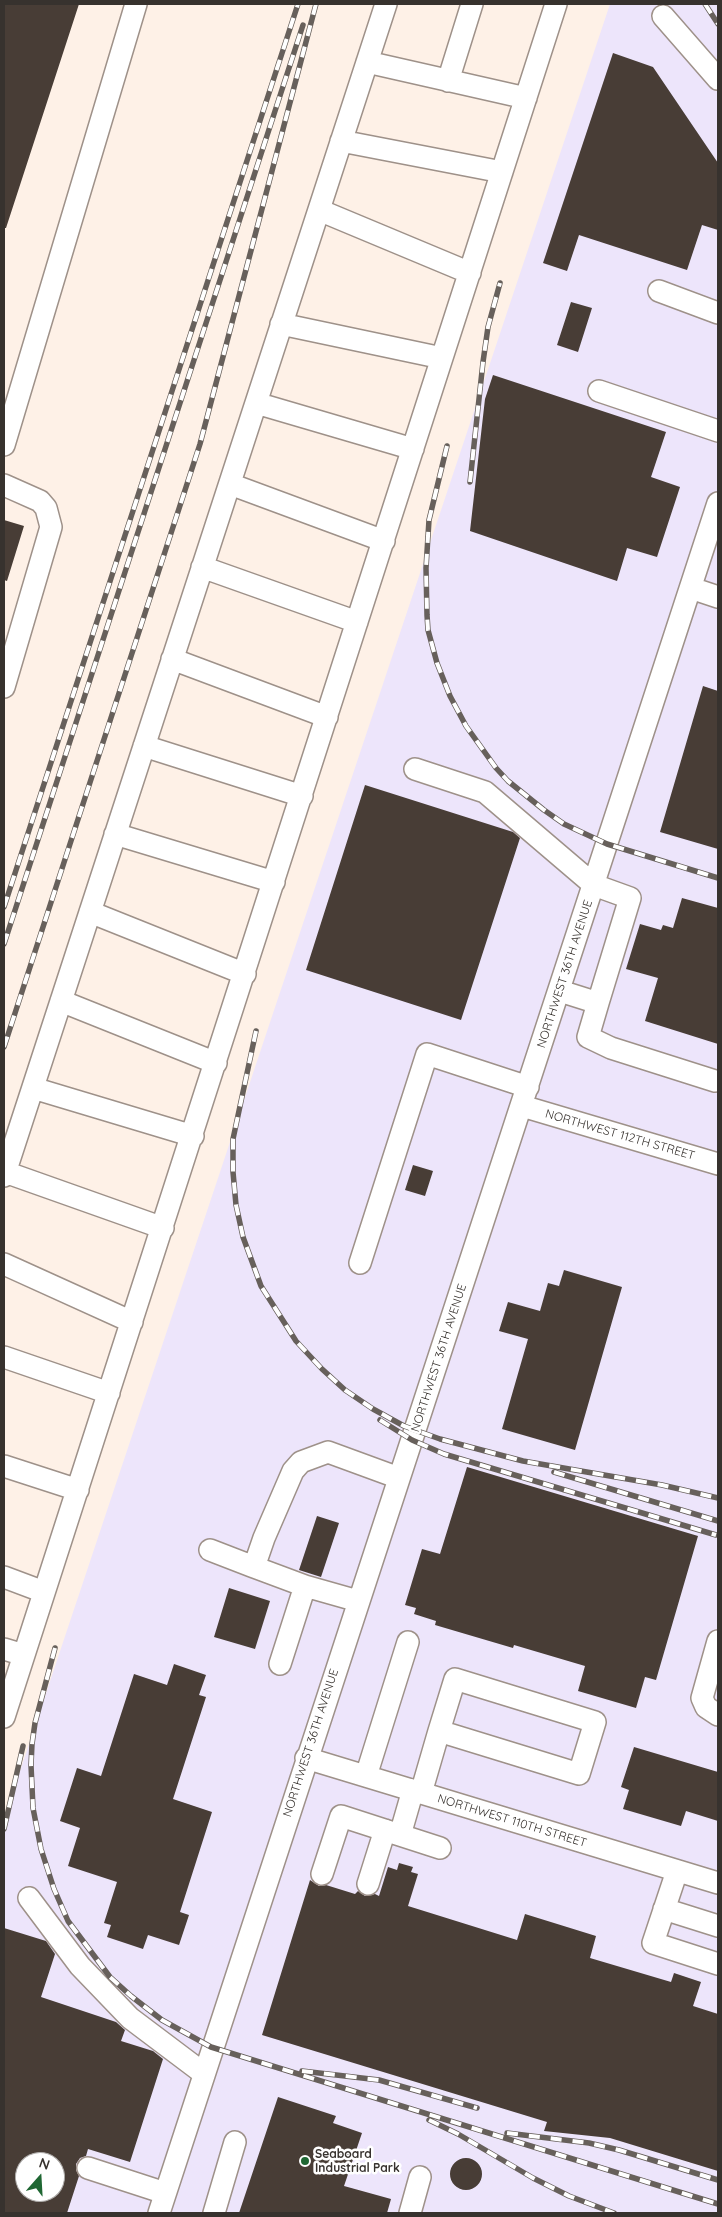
<!DOCTYPE html>
<style>
body{margin:0}
#map{position:relative;width:722px;height:2217px;overflow:hidden;background:#fef1e7;font-family:Quicksand,sans-serif}
canvas{display:block}
.frame{position:absolute;inset:0;border:5px solid #37322e;pointer-events:none}
.north{position:absolute;left:15px;top:2152px;width:50px;height:50px;box-sizing:border-box;background:#fff;border:1px solid #afadab;border-radius:50%;rotate:19deg;font-size:14px;font-weight:700;line-height:20px;text-align:center;color:#37322e}
.north::after{content:'';display:block;margin:auto;width:18px;height:22px;background:#1f6733;clip-path:polygon(50% 0,100% 100%,50% 72%,0 100%)}
</style>
<div id="map">
<canvas width="722" height="2217"></canvas>
<div class="frame"></div>
<div class="north">N</div>
</div>
<script>
const g = document.querySelector('canvas').getContext('2d');
g.lineJoin = 'round';
function fillPath(path, color) {
  g.fillStyle = color;
  g.fill(path, 'evenodd');
}
function toPath(rows) {
  const path = new Path2D();
  for (const r of rows) {
    if (r.length === 3) {
      path.moveTo(r[0] + r[2], r[1]);
      path.arc(r[0], r[1], r[2], 0, 2 * Math.PI);
      continue;
    }
    path.moveTo(r[0], r[1]);
    for (let i = 2; i < r.length; i += 2) path.lineTo(r[i], r[i + 1]);
  }
  return path;
}
function strokePath(path, color, width, dash) {
  g.strokeStyle = color;
  g.lineWidth = width;
  g.lineCap = dash ? 'butt' : 'round';
  g.setLineDash(dash || []);
  g.stroke(path);
}
function drawText(font, color, halo, rows, align = 'center') {
  g.font = font + ' Quicksand,sans-serif';
  g.lineWidth = 5;
  g.setLineDash([]);
  g.textBaseline = 'middle';
  g.strokeStyle = halo;
  g.fillStyle = color;
  for (const [text, x, y, turn = 0] of rows) {
    g.save();
    g.translate(x, y);
    g.rotate((+turn || 0) * Math.PI / 180);
    g.textAlign = isNaN(turn) ? turn : align;
    if (halo) g.strokeText(text, 0, 0);
    g.fillText(text, 0, 0);
    g.restore();
  }
}
fillPath(toPath([
 [610,4,718,4,718,2213,4,2213,4,1819],
 [25,2162,55,2162,55,2192,25,2192]
]), '#ede5fb');
fillPath(toPath([
 [4,4,79,4,6,228,4,228],
 [613,53,653,67,718,163,718,230,702,225,687,270,579,235,567,271,543,263],
 [571,302,592,308,578,352,557,345],
 [493,375,666,432,651,477,680,487,657,557,627,548,617,581,470,531,485,399],
 [4,520,24,526,7,581,4,580],
 [703,686,718,691,718,849,660,832],
 [365,785,513,832,520,838,461,1020,306,970],
 [682,898,718,908,718,1044,645,1021,658,978,626,969,640,924,661,930,663,925,673,928],
 [413,1165,433,1171,425,1196,405,1190],
 [564,1270,622,1287,575,1450,502,1429,528,1339,499,1331,508,1302,540,1311,548,1283,559,1286],
 [467,1467,698,1536,656,1680,645,1677,636,1708,578,1691,585,1666,514,1645,513,1648,435,1625,436,1621,414,1614,416,1608,405,1605,422,1549,440,1554],
 [317,1516,339,1523,321,1577,299,1570],
 [229,1588,270,1601,255,1649,214,1637],
 [174,1664,206,1675,199,1695,206,1697,173,1799,212,1812,180,1912,189,1915,179,1945,148,1935,143,1949,107,1937,111,1925,104,1923,117,1882,68,1866,80,1828,60,1821,77,1768,101,1776,134,1674,167,1685],
 [634,1747,718,1772,718,1821,686,1811,681,1826,623,1809,629,1790,621,1787],
 [399,1863,413,1867,411,1872,418,1874,408,1906,517,1940,525,1914,596,1936,590,1958,671,1982,674,1973,701,1982,693,2006,718,2014,718,2171,610,2138,544,2131,547,2122,262,2035,310,1880,319,1886,326,1885,355,1894,358,1891,365,1896,375,1894,379,1896,388,1867,397,1870],
 [4,1928,46,1941,55,1954,41,1997,116,2022,125,2030,121,2041,153,2051,163,2059,130,2162,88,2149,86,2156,80,2158,76,2164,76,2170,79,2176,67,2213,4,2213],
 [25,2162,55,2162,55,2192,25,2192],
 [278,2097,336,2116,333,2123,362,2133,344,2186,391,2199,387,2213,239,2213],
 [466,2174,16]
]), '#483d36');
const minor = toPath([
 [663,16,718,79],
 [367,62,526,98],
 [448,81,472,4],
 [341,141,502,172],
 [319,210,470,273],
 [659,291,718,313],
 [281,324,442,358],
 [599,391,718,431],
 [256,403,413,449],
 [4,445,136,4],
 [230,484,384,541],
 [4,485,40,501,46,508,51,527,4,687],
 [202,567,357,622],
 [691,588,718,597],
 [172,659,327,717],
 [144,746,302,796],
 [415,769,485,792,594,885,630,898,598,1003],
 [115,834,274,882],
 [90,912,245,974],
 [560,991,598,1003,588,1037,611,1048,715,1081],
 [61,1001,216,1063],
 [33,1088,193,1136],
 [522,1106,718,1164],
 [5,1172,163,1228],
 [4,1176,386,4],
 [360,1263,427,1054,528,1087],
 [4,1264,132,1322],
 [4,1357,109,1393],
 [4,1466,78,1490],
 [210,1550,254,1567],
 [4,1577,44,1592],
 [305,1586,254,1567,264,1538,293,1471,301,1462,328,1452,399,1478],
 [718,1641,702,1698,706,1707,718,1715],
 [4,1649,24,1655],
 [280,1664,305,1586,358,1601],
 [4,1717,556,4],
 [306,1758,718,1883],
 [366,1776,408,1642],
 [421,1793,439,1731,455,1679,595,1722,579,1774,439,1731],
 [400,1835,413,1790],
 [677,1871,653,1943,718,1964],
 [322,1874,341,1816,440,1848],
 [368,1884,385,1830],
 [29,1898,80,1966,130,2018,203,2073],
 [664,1909,718,1926],
 [88,2168,165,2193],
 [159,2213,718,503],
 [214,2213,235,2142],
 [410,2213,420,2177]
]);
strokePath(minor, '#9e9189', 24);
strokePath(minor, '#fff', 21);
const rail = toPath([
 [705,4,718,24],
 [447,446,429,520,426,568,427,615,428,630,437,663,450,696,466,726,496,768,508,781,544,810,564,824,607,844,718,878],
 [470,482,483,362,488,327,500,283],
 [4,907,298,4],
 [4,944,303,25],
 [256,1031,233,1139,233,1172,236,1205,243,1237,261,1286,296,1341,322,1369,345,1390,373,1409,404,1426,440,1439,523,1461,662,1485,718,1498],
 [4,1047,200,444,316,4],
 [380,1420,412,1440,444,1454,716,1535],
 [554,1472,718,1521],
 [55,1648,35,1723,32,1744,31,1765,33,1808,41,1849,54,1889,68,1921,110,1977,131,1996,162,2020,211,2047,718,2204],
 [4,1829,23,1746],
 [302,2071,379,2080,477,2108],
 [429,2120,458,2134,533,2178,569,2196,614,2213],
 [507,2133,589,2143,619,2150,718,2180]
]);
strokePath(rail, '#67605b', 5.5);
strokePath(rail, '#fff', 4, [11]);
for (const [x, y, r, color] of [
 [305,2161,5,"#1f6733"]
]) {
  const dot = new Path2D();
  dot.arc(x, y, r, 0, 2 * Math.PI);
  g.fillStyle = color;
  g.fill(dot);
  strokePath(dot, '#fff', 2);
}
drawText('12px', '#37322e', '#fff', [
 ["NORTHWEST 36TH AVENUE",565,974,-72],
 ["NORTHWEST 112TH STREET",620,1135,16],
 ["NORTHWEST 36TH AVENUE",439,1358,-72],
 ["NORTHWEST 36TH AVENUE",311,1743,-72],
 ["NORTHWEST 110TH STREET",512,1821,17]
]);
drawText('bold 12px', '#37322e', '#fff', [
 ["Seaboard",315,2154],
 ["Industrial Park",315,2168]
], 'left');
</script>
